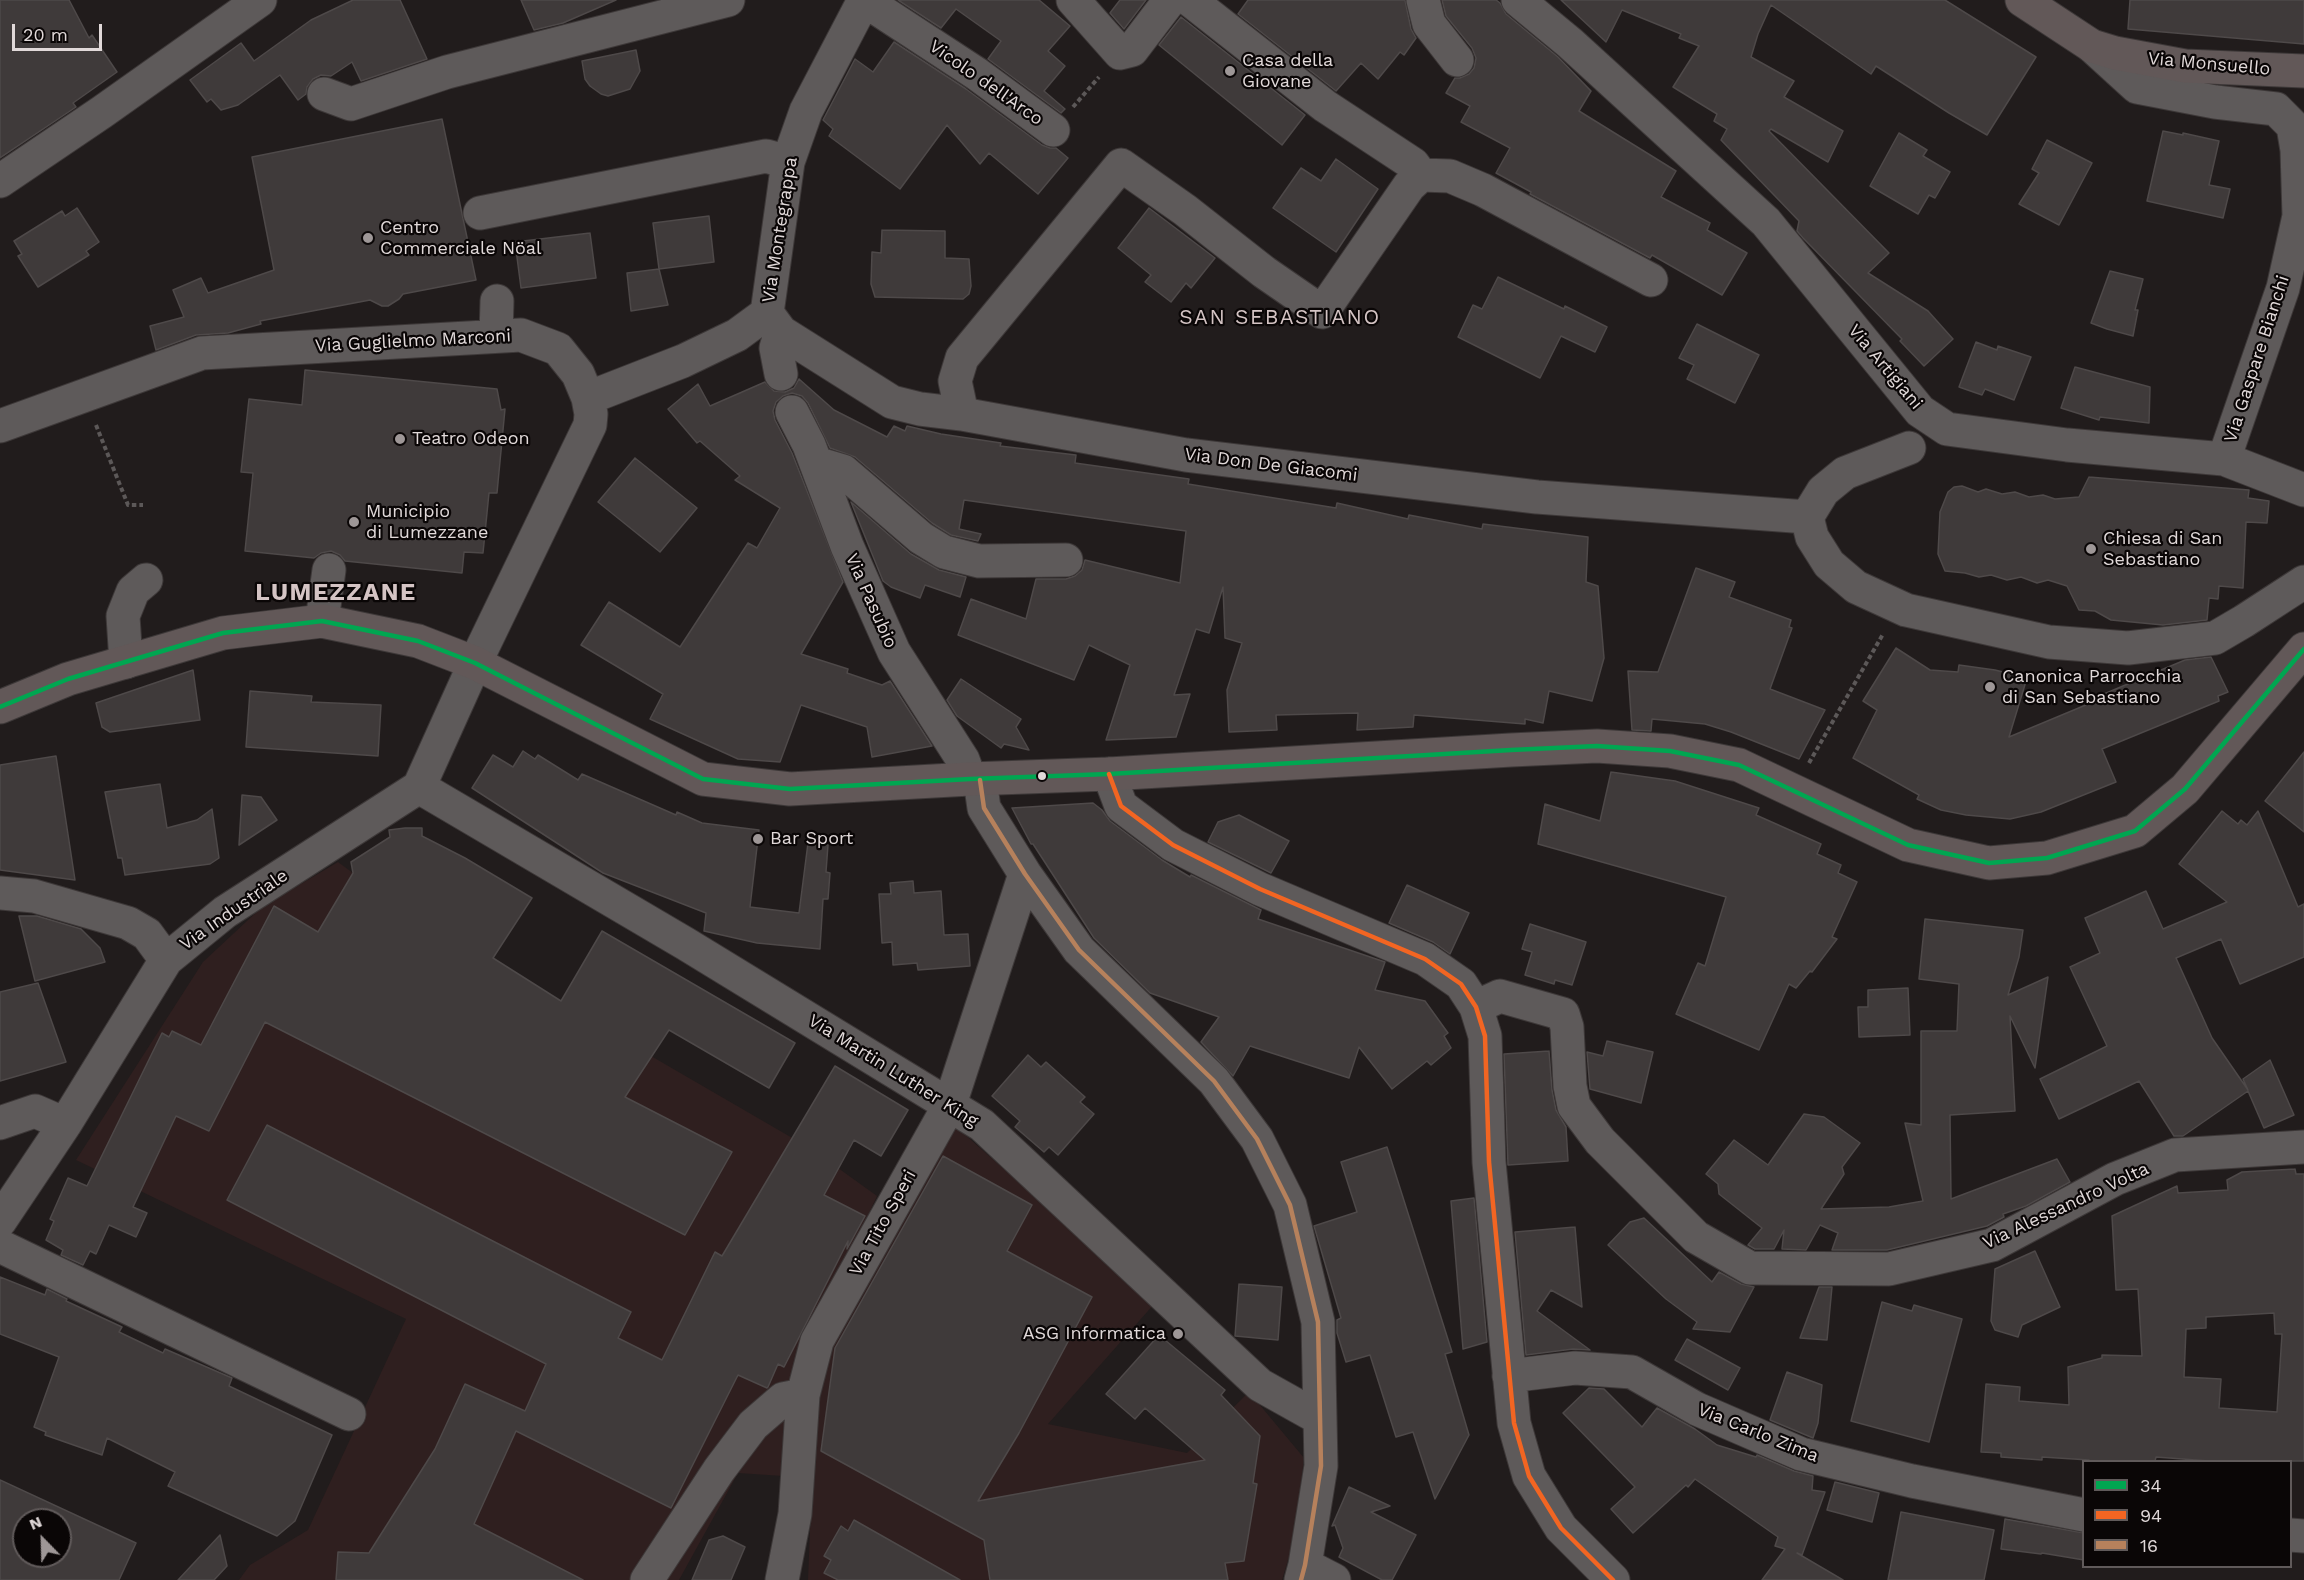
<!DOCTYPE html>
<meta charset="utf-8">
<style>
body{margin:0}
#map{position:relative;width:2304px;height:1580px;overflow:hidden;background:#211c1c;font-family:"Work Sans",sans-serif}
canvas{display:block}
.legend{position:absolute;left:2082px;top:1460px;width:210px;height:108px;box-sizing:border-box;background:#0a0606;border:2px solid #605a5a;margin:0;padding:8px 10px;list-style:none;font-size:18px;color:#e1d9d9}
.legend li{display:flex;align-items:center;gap:12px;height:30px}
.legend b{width:30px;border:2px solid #605a5a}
.north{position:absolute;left:12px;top:1508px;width:60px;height:60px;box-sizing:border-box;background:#0a0606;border:2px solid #605a5a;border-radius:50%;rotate:337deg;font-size:16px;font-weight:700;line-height:24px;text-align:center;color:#e1d9d9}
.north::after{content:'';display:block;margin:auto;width:21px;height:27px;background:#9e9797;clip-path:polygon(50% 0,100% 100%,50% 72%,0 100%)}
.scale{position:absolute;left:12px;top:24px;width:90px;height:27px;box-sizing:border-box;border:3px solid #e1d9d9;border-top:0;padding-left:8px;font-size:18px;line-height:21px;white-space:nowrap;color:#e1d9d9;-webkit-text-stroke:4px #0a0606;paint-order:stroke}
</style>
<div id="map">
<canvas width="2304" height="1580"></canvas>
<ul class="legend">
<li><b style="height:8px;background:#00a651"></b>34</li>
<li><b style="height:8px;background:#f26522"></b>94</li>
<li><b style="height:8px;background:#b6815c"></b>16</li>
</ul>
<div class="north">N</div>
<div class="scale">20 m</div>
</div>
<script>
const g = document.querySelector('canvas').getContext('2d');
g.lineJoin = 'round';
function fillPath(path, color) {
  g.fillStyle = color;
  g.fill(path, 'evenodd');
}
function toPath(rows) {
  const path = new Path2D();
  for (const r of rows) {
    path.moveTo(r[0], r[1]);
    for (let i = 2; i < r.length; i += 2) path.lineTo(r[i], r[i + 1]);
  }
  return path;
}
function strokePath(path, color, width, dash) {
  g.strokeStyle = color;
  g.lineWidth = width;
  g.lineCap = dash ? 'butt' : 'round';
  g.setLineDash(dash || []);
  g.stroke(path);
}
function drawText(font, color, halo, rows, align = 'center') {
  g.font = font + ' "Work Sans",sans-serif';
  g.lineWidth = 4.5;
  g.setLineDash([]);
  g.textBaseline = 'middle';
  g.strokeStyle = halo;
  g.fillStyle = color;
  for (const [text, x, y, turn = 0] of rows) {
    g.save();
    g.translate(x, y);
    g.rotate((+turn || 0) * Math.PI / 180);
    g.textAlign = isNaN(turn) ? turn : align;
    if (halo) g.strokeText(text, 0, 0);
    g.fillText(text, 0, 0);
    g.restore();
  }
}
fillPath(toPath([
 [338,862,353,873,651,1056,813,1150,877,1196,808,1344,783,1476,738,1473,679,1580,239,1580,250,1565,308,1530,406,1319,76,1160,203,962,262,907],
 [953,1124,1155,1303,1048,1424,1187,1453,1249,1392,1304,1458,1294,1540,1282,1580,808,1580,812,1480,822,1349]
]), '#2f1f1f');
const building = toPath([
 [0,0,69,0,89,38,92,35,117,72,73,103,76,107,0,158,0,0],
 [353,0,400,0,427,59,361,81,352,62,331,76,321,75,313,79,307,87,306,94,298,100,280,75,238,105,221,110,211,99,207,102,190,80,241,43,254,61,311,20,353,0],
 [521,0,616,0,563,23,534,30,521,0],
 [898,0,1039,0,1070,26,1048,51,1065,66,1044,91,1065,109,1061,113,988,59,1001,41,956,9,941,28,898,0],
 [1120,0,1146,0,1124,29,1110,13,1120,0],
 [1248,0,1405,0,1411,29,1416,38,1404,55,1400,52,1378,79,1361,63,1336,91,1238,14,1248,0],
 [1442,0,1496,0,1500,3,1506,14,1558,57,1591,91,1579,111,1676,171,1661,197,1710,223,1707,230,1747,253,1722,295,1652,255,1650,258,1530,194,1531,192,1496,173,1510,148,1461,122,1470,106,1446,93,1455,78,1460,78,1469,74,1474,68,1476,58,1472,48,1446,16,1442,0],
 [1561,0,1945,0,2036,57,1987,135,1949,113,1876,66,1871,74,1771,5,1758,34,1751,57,1794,81,1784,97,1843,131,1828,162,1771,129,1769,131,1889,253,1868,273,1928,311,1953,339,1924,366,1900,341,1902,339,1803,238,1797,231,1799,221,1721,140,1727,129,1714,121,1717,114,1673,87,1699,46,1679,38,1681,34,1622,10,1606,42,1561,0],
 [2130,0,2304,0,2304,44,2128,29,2130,0],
 [1181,17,1305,115,1282,145,1159,45,1181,17],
 [894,42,966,89,1042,145,1050,148,1056,148,1068,158,1038,194,989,153,980,164,947,125,900,189,829,136,833,129,823,120,855,59,873,72,894,42],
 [636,50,640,71,630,89,608,96,601,94,590,86,585,79,582,61,636,50],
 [442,119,476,280,403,294,399,299,388,306,382,306,370,300,260,321,261,324,228,333,196,335,156,350,150,326,184,317,173,290,201,278,208,293,274,270,252,157,442,119],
 [2163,131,2183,135,2183,133,2219,141,2209,185,2230,189,2223,218,2147,201,2163,131],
 [1899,133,1927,150,1923,156,1950,172,1935,198,1929,195,1918,214,1870,186,1899,133],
 [2047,140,2092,163,2059,225,2019,204,2039,173,2032,169,2047,140],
 [1336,159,1378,189,1336,252,1273,208,1301,168,1321,181,1336,159],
 [77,208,99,242,86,251,89,255,38,287,18,256,22,254,14,241,62,211,65,216,77,208],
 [1149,208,1215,258,1191,288,1186,283,1171,302,1145,282,1151,275,1118,248,1149,208],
 [709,216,714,262,659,269,653,223,709,216],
 [882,230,945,231,945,258,969,259,971,286,969,294,963,299,875,297,871,284,872,252,881,253,882,230],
 [590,233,596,278,521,288,515,242,590,233],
 [659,269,668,305,631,311,627,273,659,269],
 [2110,271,2143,279,2135,310,2138,310,2133,336,2107,329,2091,323,2110,271],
 [1498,277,1564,309,1565,306,1607,327,1595,352,1561,336,1540,378,1458,337,1473,305,1482,309,1498,277],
 [1697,324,1759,355,1735,403,1687,379,1694,365,1679,358,1697,324],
 [1976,342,1997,350,1998,346,2031,357,2014,400,1985,389,1982,395,1959,387,1976,342],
 [2075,367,2150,387,2149,423,2100,417,2099,420,2061,408,2075,367],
 [305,370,497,389,501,410,505,409,497,493,489,493,483,553,464,552,462,573,345,561,340,555,331,551,321,553,314,558,245,551,253,473,241,472,249,399,302,405,305,370],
 [799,379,834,410,887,437,894,426,905,431,907,426,941,434,1001,443,1000,446,1076,455,1075,463,1189,479,1188,484,1336,508,1337,503,1408,519,1409,515,1482,529,1483,524,1588,537,1586,582,1598,586,1604,658,1592,701,1549,691,1543,723,1525,719,1525,724,1414,715,1413,727,1357,730,1358,713,1276,715,1277,730,1229,732,1227,690,1242,643,1225,638,1223,587,1209,633,1196,629,1174,695,1190,694,1176,737,1106,740,1130,665,1089,645,1074,680,958,635,971,599,1026,619,1036,579,1066,579,1075,576,1082,570,1085,560,1180,583,1186,531,964,500,959,529,981,534,978,541,951,535,932,523,855,457,830,448,808,403,802,396,792,393,783,396,776,402,773,411,775,420,792,453,843,582,801,654,848,669,847,673,882,685,890,681,932,746,872,757,867,727,801,705,780,762,738,759,650,719,663,694,581,645,609,602,680,647,748,543,757,548,780,508,735,480,740,476,700,441,697,443,668,409,698,384,710,406,765,382,774,391,785,392,794,388,799,379],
 [635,458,697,508,660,552,598,502,635,458],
 [2089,477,2249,490,2248,498,2269,501,2267,523,2246,522,2243,588,2219,586,2218,599,2209,598,2207,620,2163,625,2111,620,2095,611,2079,610,2067,586,2048,580,2037,583,2021,577,2007,580,1991,575,1979,577,1965,573,1945,571,1938,554,1940,512,1948,492,1954,487,1962,486,1978,492,1986,489,2002,494,2015,492,2029,497,2043,495,2055,499,2079,497,2089,477],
 [851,502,911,554,939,570,966,577,960,597,925,585,920,598,891,587,883,581,851,502],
 [1696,568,1735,582,1729,597,1791,620,1789,627,1792,628,1770,689,1825,710,1799,759,1731,732,1705,724,1652,719,1651,731,1632,730,1628,671,1658,672,1696,568],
 [1896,648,1930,670,1958,672,1959,665,1995,670,2027,678,2009,737,2093,702,2092,699,2185,660,2211,657,2228,692,2218,696,2219,701,2102,749,2116,782,2041,812,2010,819,1966,815,1941,810,1917,799,1919,795,1853,758,1877,710,1863,701,1896,648],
 [193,670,200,720,110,732,102,727,96,703,193,670],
 [961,679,1021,719,1016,727,1029,750,1004,744,1001,748,957,716,947,700,961,679],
 [250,691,312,696,311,702,381,705,378,756,246,747,250,691],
 [523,751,535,759,538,755,578,780,582,774,676,815,677,812,702,823,759,830,750,907,799,913,808,843,828,845,826,872,830,873,828,899,823,899,820,949,757,943,704,931,706,913,603,873,472,788,493,755,513,767,523,751],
 [2304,752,2304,832,2265,801,2304,752],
 [56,756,75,880,0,870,0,765,56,756],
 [1611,772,1675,781,1759,808,1756,815,1821,844,1817,854,1841,865,1838,873,1857,882,1832,937,1837,939,1812,972,1810,971,1796,988,1789,984,1759,1050,1676,1014,1698,963,1705,966,1726,897,1538,844,1545,804,1600,821,1611,772],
 [160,784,167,828,197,820,212,809,219,858,210,864,125,875,122,858,118,858,105,792,160,784],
 [242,795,261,797,277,820,239,845,242,795],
 [1093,803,1102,810,1110,821,1162,860,1190,877,1191,875,1261,910,1258,919,1385,962,1375,990,1425,1001,1448,1033,1444,1036,1451,1048,1431,1065,1427,1061,1392,1089,1359,1047,1349,1078,1250,1046,1233,1076,1201,1042,1219,1017,1150,993,1094,938,1033,844,1031,844,1012,808,1093,803],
 [2222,811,2238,824,2241,820,2247,825,2258,811,2298,907,2304,904,2304,957,2240,984,2221,939,2176,958,2212,1038,2248,1090,2243,1079,2270,1060,2294,1115,2264,1128,2248,1091,2183,1136,2174,1136,2139,1081,2059,1119,2040,1079,2107,1046,2070,967,2100,953,2085,918,2146,891,2163,929,2227,902,2179,864,2222,811],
 [1239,815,1289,841,1271,873,1208,842,1218,822,1239,815],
 [405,828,422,828,422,836,465,858,532,898,493,958,561,1001,602,931,795,1043,769,1088,669,1030,625,1097,732,1152,685,1235,265,1022,209,1131,176,1116,133,1207,147,1213,136,1237,109,1225,96,1254,90,1251,83,1265,61,1255,63,1250,46,1240,54,1221,50,1219,68,1178,87,1186,162,1033,169,1037,172,1031,201,1045,274,906,318,932,353,873,351,862,390,837,389,830,405,828],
 [913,881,914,893,941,891,944,935,968,934,970,966,918,970,917,963,893,965,892,942,882,943,879,894,891,894,890,883,913,881],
 [1407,885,1469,913,1450,954,1433,942,1389,923,1407,885],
 [19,916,37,916,81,929,100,948,105,962,35,981,19,916],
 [1925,919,2023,930,2019,957,2008,995,2048,977,2035,1068,2010,1016,2015,1111,1950,1115,1951,1199,2057,1159,2070,1182,2026,1206,2003,1214,2004,1217,1987,1226,1887,1250,1832,1250,1838,1233,1820,1225,1806,1250,1782,1249,1784,1230,1774,1249,1755,1249,1748,1245,1762,1228,1719,1194,1718,1184,1706,1174,1734,1140,1768,1165,1804,1114,1824,1117,1860,1143,1842,1167,1844,1174,1821,1209,1889,1207,1923,1201,1905,1123,1921,1125,1921,1031,1957,1031,1959,984,1919,979,1925,919],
 [1530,924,1586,942,1572,985,1555,980,1554,984,1525,975,1532,952,1522,949,1530,924],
 [38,983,66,1062,0,1081,0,992,38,983],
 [1908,988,1910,1035,1859,1037,1858,1007,1868,1007,1868,990,1908,988],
 [1607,1041,1653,1052,1641,1103,1590,1089,1587,1052,1603,1056,1607,1041],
 [1549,1051,1552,1090,1556,1110,1566,1127,1568,1161,1508,1165,1504,1054,1549,1051],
 [1028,1055,1041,1067,1046,1062,1085,1097,1080,1102,1094,1114,1058,1155,1049,1147,1044,1152,1015,1127,1020,1121,992,1096,1028,1055],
 [835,1066,908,1110,881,1156,854,1140,824,1195,865,1216,847,1249,848,1241,784,1367,778,1364,768,1387,767,1388,738,1375,671,1508,516,1431,474,1524,583,1580,336,1580,338,1552,369,1553,435,1449,465,1384,525,1411,546,1364,227,1200,267,1125,631,1312,618,1338,662,1360,715,1252,722,1256,835,1066],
 [1387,1147,1452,1352,1445,1354,1469,1435,1435,1499,1413,1432,1396,1437,1370,1355,1346,1362,1337,1333,1337,1320,1341,1318,1314,1226,1357,1212,1341,1162,1387,1147],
 [943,1156,1032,1205,1007,1251,1092,1297,1019,1433,978,1501,1205,1460,1145,1408,1135,1419,1106,1394,1159,1335,1225,1390,1221,1395,1260,1436,1253,1483,1257,1484,1244,1561,1225,1563,1228,1580,990,1580,984,1540,821,1451,835,1348,943,1156],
 [2295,1169,2296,1174,2304,1174,2304,1461,2209,1461,2156,1457,2155,1461,2089,1461,2089,1460,2042,1457,2042,1460,2001,1457,2001,1453,1981,1452,1986,1384,2020,1387,2019,1401,2069,1405,2068,1367,2102,1358,2102,1355,2142,1356,2138,1289,2116,1290,2112,1216,2177,1186,2178,1193,2228,1190,2227,1180,2242,1172,2295,1169],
 [2274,1313,2275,1334,2282,1334,2277,1412,2219,1408,2221,1379,2184,1377,2186,1329,2206,1328,2206,1317,2274,1313],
 [1474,1198,1487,1342,1463,1349,1451,1201,1474,1198],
 [1644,1218,1712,1282,1719,1272,1741,1284,1754,1287,1730,1332,1693,1329,1697,1322,1666,1299,1608,1245,1630,1222,1644,1218],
 [1575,1227,1582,1307,1551,1290,1537,1311,1590,1350,1573,1349,1526,1355,1515,1232,1575,1227],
 [2035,1251,2060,1307,2022,1325,2018,1337,1995,1330,1991,1321,1995,1269,2035,1251],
 [0,1277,45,1295,47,1289,67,1299,66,1301,122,1327,119,1332,163,1353,165,1349,232,1378,229,1386,332,1435,295,1521,277,1536,168,1486,175,1472,107,1438,102,1455,45,1435,46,1432,34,1427,59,1357,0,1334,0,1277],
 [1239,1284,1282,1287,1278,1340,1235,1336,1239,1284],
 [1819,1287,1832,1287,1827,1340,1800,1338,1819,1287],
 [1882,1302,1912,1311,1914,1305,1962,1319,1929,1442,1851,1421,1882,1302],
 [1687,1339,1740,1368,1728,1390,1675,1360,1687,1339],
 [1787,1372,1822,1385,1818,1423,1813,1438,1770,1420,1787,1372],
 [1589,1388,1604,1389,1642,1427,1657,1408,1695,1429,1717,1445,1756,1457,1757,1455,1794,1471,1813,1476,1812,1490,1825,1492,1802,1555,1797,1553,1843,1580,1762,1580,1785,1549,1775,1546,1778,1537,1695,1479,1688,1487,1686,1485,1633,1533,1611,1509,1635,1487,1563,1413,1589,1388],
 [0,1480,136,1543,119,1580,0,1580,0,1480],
 [24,1520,60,1520,60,1556,24,1556,24,1520],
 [1835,1482,1879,1493,1872,1522,1827,1510,1835,1482],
 [1349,1487,1390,1506,1371,1512,1416,1535,1392,1580,1382,1580,1339,1557,1343,1548,1335,1525,1332,1526,1349,1487],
 [1901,1512,1994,1530,1984,1580,1888,1580,1901,1512],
 [2005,1519,2084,1533,2084,1560,2042,1553,2041,1554,2001,1549,2005,1519],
 [854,1520,960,1580,838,1580,824,1573,831,1560,824,1556,841,1526,848,1531,854,1520],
 [220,1535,227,1566,214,1580,178,1580,220,1535],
 [723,1536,745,1547,731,1580,692,1580,709,1540,723,1536]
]);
fillPath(building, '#3f3a3a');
strokePath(building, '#4e4949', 1.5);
const minor = toPath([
 [864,0,977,74,1053,130],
 [1073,0,1120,53,1132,50,1170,0],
 [1190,0,1325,106,1413,164,1421,175],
 [1423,0,1429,24,1457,60],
 [1518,0,1570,43,1766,222,1920,411,1947,429,2067,445,2224,459,2304,490],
 [2092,46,2137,87,2215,102,2276,109,2293,126,2297,150,2299,216,2283,288,2224,459],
 [324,94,351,104,447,72,728,0],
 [0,181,102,112,260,0],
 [480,213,766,156,788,162],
 [767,313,781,332,892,402,920,409,962,414,1186,455,1537,497,1807,517],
 [496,336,497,301],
 [781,374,776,348,781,332],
 [588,398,683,361,737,335,767,313,788,162,806,111,864,0],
 [792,412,809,445,847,546,894,652,963,760,970,779],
 [962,414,955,381,962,358,1121,165,1185,210,1264,272,1322,312,1409,186,1421,175,1450,176,1483,190,1651,280],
 [0,426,202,353,521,335,558,349,578,374,588,398,591,414,590,425,475,663,419,787,225,912,166,960,65,1124,0,1221],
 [1909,448,1845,473,1823,491,1807,517,1812,537,1829,564,1856,587,1906,610,2049,642,2128,648,2215,638,2244,621,2304,582],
 [816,463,843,471,921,538,944,552,979,561,1066,560],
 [322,621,329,570],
 [126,662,123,616,133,591,146,580],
 [1109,774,1121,806,1173,845,1260,889,1425,959,1461,984,1476,1007,1485,1036,1489,1162,1514,1423,1529,1476,1561,1528,1613,1580],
 [980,780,984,808,1025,874,1079,950,1214,1081,1257,1139,1290,1205,1318,1322,1321,1466,1305,1565,1301,1580],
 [419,787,686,944,982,1125,1260,1385,1319,1418],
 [0,893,34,896,128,923,147,934,166,960],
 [1476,1007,1500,996,1563,1014,1567,1027,1570,1086,1574,1106,1600,1141,1696,1237,1750,1268,1889,1269,1992,1245,2115,1179,2175,1155,2304,1147],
 [0,1123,35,1111,65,1124],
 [0,1246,349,1414],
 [1509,1376,1575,1368,1632,1372,1697,1409,1801,1454,1912,1481,2084,1515],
 [2290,1535,2304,1536],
 [1305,1565,1334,1580],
 [647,1580,719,1470,753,1425,783,1399,803,1395],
 [782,1580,795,1514,803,1395,817,1341,950,1104,1025,874]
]);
const major = toPath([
 [2022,0,2092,46,2115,53,2185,66,2304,71],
 [0,707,68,679,223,633,322,621,418,641,475,663,703,779,790,789,970,779,1109,774,1511,750,1597,746,1670,751,1739,765,1908,845,1989,863,2047,858,2135,831,2185,789,2304,649]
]);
strokePath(minor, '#3d3838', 35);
strokePath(major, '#3d3838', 35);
strokePath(toPath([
 [1073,107,1099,77],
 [96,425,128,505,143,505],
 [1809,763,1883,634]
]), '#5c5858', 4, [4.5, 3]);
strokePath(minor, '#5e5a5a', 33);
strokePath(major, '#625858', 33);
strokePath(toPath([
 [0,707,68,679,223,633,322,621,418,641,475,663,703,779,790,789,970,779,1109,774,1511,750,1597,746,1670,751,1739,765,1908,845,1989,863,2047,858,2135,831,2185,789,2304,649]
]), '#00a651', 4.5);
strokePath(toPath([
 [1109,774,1121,806,1173,845,1260,889,1425,959,1461,984,1476,1007,1485,1036,1489,1162,1514,1423,1529,1476,1561,1528,1613,1580]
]), '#f26522', 4.5);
strokePath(toPath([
 [980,780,984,808,1025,874,1079,950,1214,1081,1257,1139,1290,1205,1318,1322,1321,1466,1305,1565,1301,1580]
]), '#b6815c', 4.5);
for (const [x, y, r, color] of [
 [1230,71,6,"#9e9797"],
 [368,238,6,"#9e9797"],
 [400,439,6,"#9e9797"],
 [354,522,6,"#9e9797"],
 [2091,549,6,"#9e9797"],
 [1990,687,6,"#9e9797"],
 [1042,776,5,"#e1d9d9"],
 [758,839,6,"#9e9797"],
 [1178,1334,6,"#9e9797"]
]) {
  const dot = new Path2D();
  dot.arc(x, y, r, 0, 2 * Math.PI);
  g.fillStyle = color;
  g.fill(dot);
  strokePath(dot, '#0a0606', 2);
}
drawText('18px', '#e1d9d9', '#0a0606', [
 ["Casa della",1242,61],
 ["Giovane",1242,82],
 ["Centro",380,228],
 ["Commerciale Nöal",380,249],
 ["Teatro Odeon",412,439],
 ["Municipio",366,512],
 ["di Lumezzane",366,533],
 ["Chiesa di San",2103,539],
 ["Sebastiano",2103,560],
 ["Canonica Parrocchia",2002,677],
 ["di San Sebastiano",2002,698],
 ["Bar Sport",770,839],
 ["ASG Informatica",1166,1334,"right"]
], 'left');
drawText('18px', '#e1d9d9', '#0a0606', [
 ["Via Monsuello",2209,64,5],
 ["Vicolo dell'Arco",986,83,35],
 ["Via Montegrappa",780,230,-81],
 ["Via Guglielmo Marconi",413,341,-3],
 ["Via Gaspare Bianchi",2257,359,-72],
 ["Via Artigiani",1885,367,50],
 ["Via Don De Giacomi",1271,465,7],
 ["Via Pasubio",871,601,66],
 ["Via Industriale",234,910,-35],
 ["Via Martin Luther King",893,1071,32],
 ["Via Alessandro Volta",2066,1206,-25],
 ["Via Tito Speri",883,1223,-61],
 ["Via Carlo Zima",1758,1433,22]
]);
g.letterSpacing = '1.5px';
drawText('21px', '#d4c4c4', '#0a0606', [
 ["SAN SEBASTIANO",1280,318]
]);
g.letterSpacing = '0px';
g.letterSpacing = '1.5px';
drawText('bold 24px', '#d4c4c4', '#0a0606', [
 ["LUMEZZANE",336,593]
]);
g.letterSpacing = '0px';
</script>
